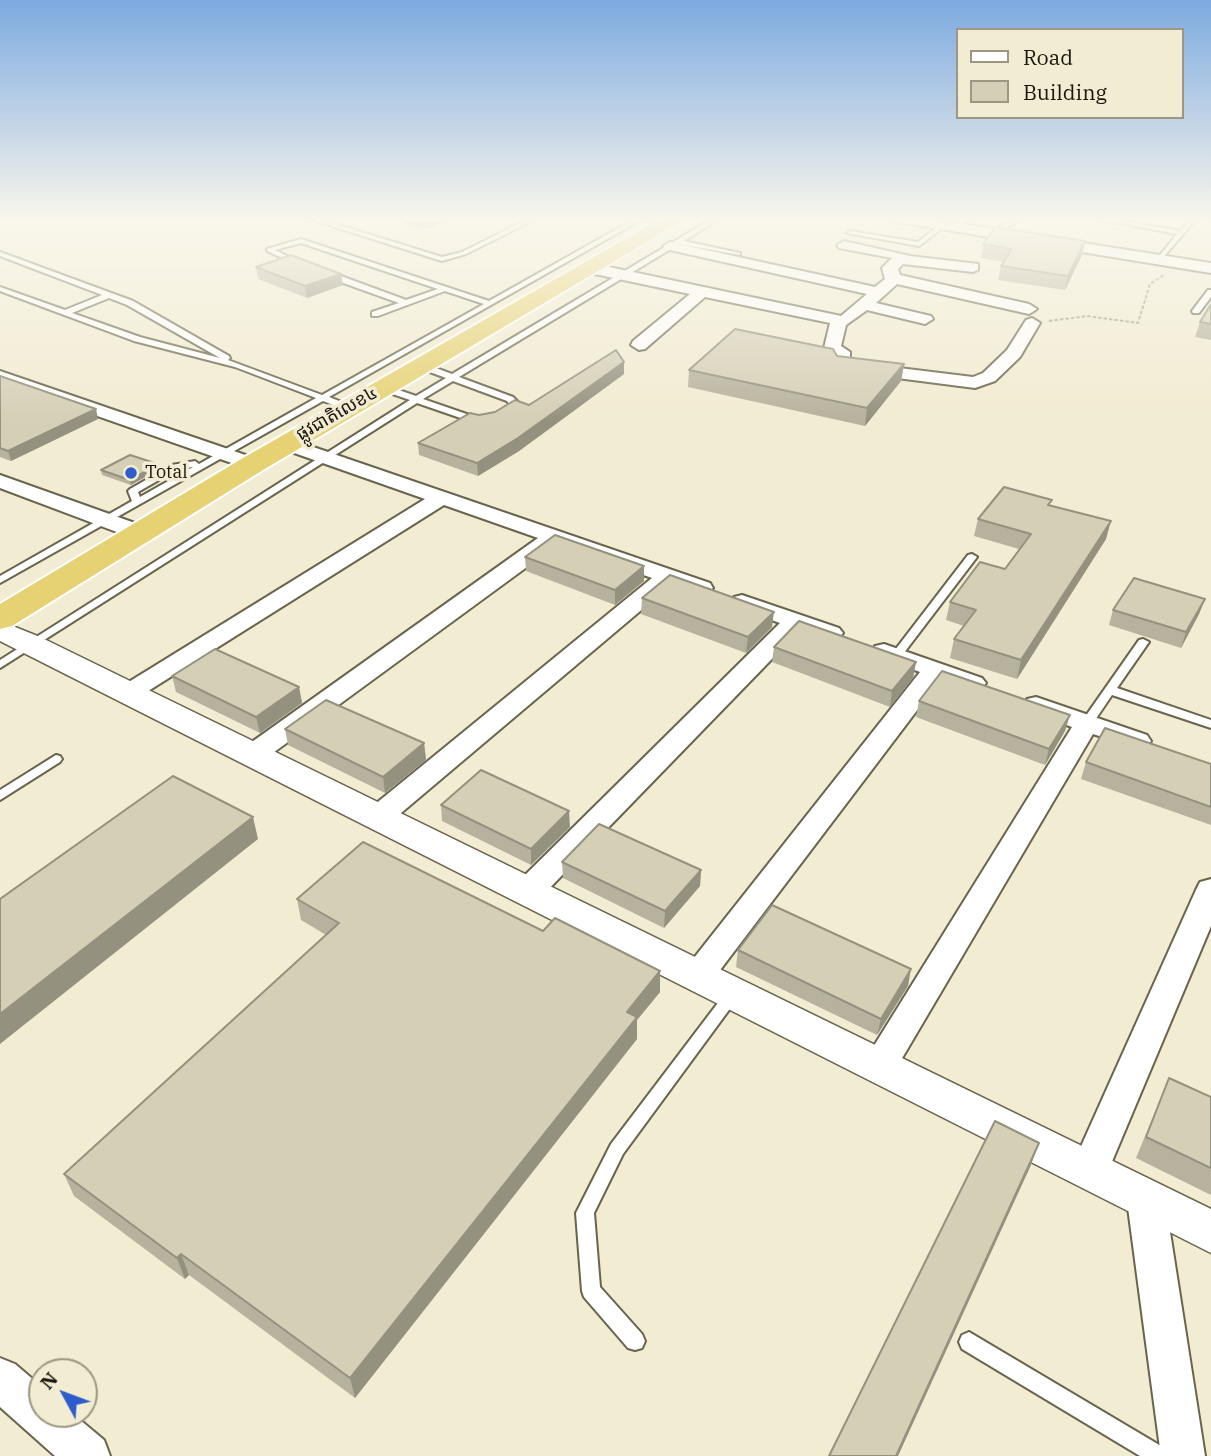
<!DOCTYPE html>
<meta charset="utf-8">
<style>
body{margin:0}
#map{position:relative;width:1211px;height:1456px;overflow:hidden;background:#f2ecd2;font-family:"IBM Plex Serif",serif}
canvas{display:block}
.legend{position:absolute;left:956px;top:28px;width:228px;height:91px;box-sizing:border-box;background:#f2ecd2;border:2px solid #9b9784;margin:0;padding:9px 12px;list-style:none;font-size:21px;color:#19170e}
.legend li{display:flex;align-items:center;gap:14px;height:35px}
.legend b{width:35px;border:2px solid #9b9784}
.north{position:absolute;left:28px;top:1358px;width:70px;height:70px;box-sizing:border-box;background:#f2ecd2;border:2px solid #9b9784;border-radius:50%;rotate:311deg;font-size:19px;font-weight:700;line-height:28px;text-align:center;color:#19170e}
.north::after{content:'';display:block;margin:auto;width:24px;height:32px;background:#2e5ccb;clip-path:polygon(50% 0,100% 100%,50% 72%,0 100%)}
</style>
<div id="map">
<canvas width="1211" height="1456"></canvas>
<ul class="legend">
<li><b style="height:9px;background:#fff"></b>Road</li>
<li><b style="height:19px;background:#d5cfb6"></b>Building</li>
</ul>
<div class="north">N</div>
</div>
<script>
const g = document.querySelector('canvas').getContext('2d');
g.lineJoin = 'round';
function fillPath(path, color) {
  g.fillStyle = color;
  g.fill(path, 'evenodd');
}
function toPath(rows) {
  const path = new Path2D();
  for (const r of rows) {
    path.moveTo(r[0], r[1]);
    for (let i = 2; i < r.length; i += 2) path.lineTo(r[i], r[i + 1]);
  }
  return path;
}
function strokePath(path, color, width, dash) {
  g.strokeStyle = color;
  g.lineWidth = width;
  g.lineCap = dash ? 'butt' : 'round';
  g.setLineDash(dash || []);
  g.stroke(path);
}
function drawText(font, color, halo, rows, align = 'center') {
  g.font = font + ' "IBM Plex Serif","Noto Sans Khmer",serif';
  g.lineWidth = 7;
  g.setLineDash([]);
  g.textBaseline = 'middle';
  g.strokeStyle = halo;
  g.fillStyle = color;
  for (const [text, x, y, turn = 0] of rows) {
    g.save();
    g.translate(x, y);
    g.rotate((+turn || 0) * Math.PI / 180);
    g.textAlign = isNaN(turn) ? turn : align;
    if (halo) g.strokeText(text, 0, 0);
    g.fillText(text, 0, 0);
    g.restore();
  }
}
fillPath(toPath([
 [388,217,456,217,431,228,416,227]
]), '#7e9ad4');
const service = toPath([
 [303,217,313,217,442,257,462,252,532,217,540,217,466,254,442,261,303,217],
 [638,217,646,217,329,397,352,406,352,410,346,410,323,401,0,583,0,576,132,501,128,491,130,489,172,465,195,461,199,464,316,398,235,367,134,341,0,291,0,287,65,310,102,295,0,256,0,252,133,301,229,356,230,358,228,360,322,395,484,304,445,291,378,316,372,316,372,312,399,303,324,276,324,272,330,272,406,300,438,289,301,243,275,250,299,262,300,263,297,265,267,251,267,249,301,239,489,301,638,217],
 [109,298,127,305,220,358,140,337,72,313,109,298],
 [193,467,140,497,138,492,178,469,193,467],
 [715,217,722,217,684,241,740,253,740,255,679,244,459,377,513,397,518,402,517,408,510,412,504,412,504,408,510,405,507,401,453,381,423,399,481,419,481,423,475,423,417,403,0,668,0,660,410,400,381,390,381,386,387,386,416,396,446,378,419,368,419,364,425,364,452,374,715,217],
 [963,217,970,217,959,228,955,228,955,226,963,217],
 [1018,217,1026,217,995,234,990,233,1018,217],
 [1086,217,1100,217,1180,231,1192,217,1198,217,1160,261,1157,259,1177,234,1086,217],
 [941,224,946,225,919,246,847,233,850,231,918,242,941,224],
 [1208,290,1211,290,1211,297,1199,313,1193,313,1192,311,1208,290],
 [972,554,977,557,900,658,892,658,890,656,892,654,968,555,972,554],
 [1143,639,1149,642,1117,688,1211,720,1211,728,1112,695,1091,726,1083,726,1081,723,1083,720,1139,640,1143,639],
 [56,755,60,756,62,759,60,762,0,800,0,790,56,755],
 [732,989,737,991,740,995,737,999,623,1154,594,1213,600,1287,642,1334,645,1341,642,1348,635,1350,628,1348,584,1297,582,1291,576,1213,611,1144,727,991,732,989],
 [969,1332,1166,1449,1169,1456,1140,1456,962,1349,959,1342,962,1335,969,1332]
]);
const minor = toPath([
 [884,217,917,217,1211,263,1211,273,891,221,884,217],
 [844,241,910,256,978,264,978,270,973,272,903,264,898,269,900,275,1029,304,1037,309,1029,314,897,284,876,303,931,316,933,319,925,324,867,310,846,325,841,346,850,352,850,362,973,377,983,373,1007,350,1026,320,1032,318,1040,323,1020,357,995,381,975,388,835,370,832,354,824,348,830,323,705,297,645,349,639,350,631,345,633,341,690,294,590,273,582,268,590,263,841,316,867,294,670,250,663,246,670,242,875,287,885,279,882,268,892,258,839,248,837,245,844,241],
 [0,371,260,460,263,464,260,468,246,468,0,382,0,371],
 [287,438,710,583,713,588,702,595,671,585,388,824,378,827,368,824,364,817,368,810,652,578,557,545,262,761,252,764,242,761,239,755,242,749,538,538,444,505,137,698,119,698,115,693,119,688,425,499,280,448,277,444,287,438],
 [0,475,146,527,149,532,138,538,130,537,0,488,0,475],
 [742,595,839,628,843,633,839,638,831,640,800,630,538,900,527,903,516,900,512,892,516,884,780,623,734,607,730,602,734,597,742,595],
 [884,644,982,678,986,683,982,688,973,691,940,680,708,986,697,990,686,986,681,977,686,968,920,672,875,656,872,651,875,646,884,644],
 [1036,697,1147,735,1151,741,1147,747,1138,749,1093,734,891,1077,879,1081,867,1077,862,1067,867,1057,1072,727,1027,711,1023,705,1027,699,1036,697],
 [1211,879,1211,926,1108,1171,1102,1183,1089,1187,1076,1183,1070,1171,1196,890,1200,882,1211,879],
 [1146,1183,1159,1188,1165,1200,1205,1456,1161,1456,1127,1200,1133,1188,1146,1183],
 [0,1358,15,1364,42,1387,42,1414,73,1414,104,1440,110,1456,55,1456,0,1407,0,1358]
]);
const tertiary = toPath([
 [0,621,40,637,1211,1209,1211,1253,0,641,0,621]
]);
const trunk = toPath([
 [664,217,689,217,263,470,12,626,0,629,0,604,243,458,664,217]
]);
strokePath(service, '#69644d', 4);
strokePath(minor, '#69644d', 4);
strokePath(tertiary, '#69644d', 3);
strokePath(trunk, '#fff', 4);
strokePath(toPath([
 [1049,321,1087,316,1138,323,1150,284,1164,275]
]), '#a19c89', 2, [3.5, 2]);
fillPath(service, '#fff');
fillPath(minor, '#fff');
fillPath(tertiary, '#fff');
fillPath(trunk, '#e6d272');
fillPath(toPath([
 [1085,241,1082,255,1065,290,998,280,1001,266,1004,262,981,258,983,244],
 [256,267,343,285,307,298,258,279],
 [1211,304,1211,340,1195,337,1200,322],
 [837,356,904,364,901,381,865,426,688,387,689,370],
 [624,362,624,374,519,451,478,476,419,455,418,443,479,415,529,405],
 [0,376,98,419,11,461,0,457],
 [159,469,131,485,102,475,101,470],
 [1051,505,1106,539,1017,679,950,658,954,639,964,626,946,620,950,602,1005,569,1019,549,974,536,978,519],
 [525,557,644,581,615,605,526,571],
 [642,598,772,627,746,653,641,614],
 [1205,599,1199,614,1181,648,1109,625,1113,610],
 [774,647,916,662,913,678,890,707,772,662],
 [172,676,299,687,302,703,260,733,176,692],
 [919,701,1065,731,1045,765,916,717],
 [285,729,424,743,426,760,385,793,288,745],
 [1086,762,1211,764,1211,825,1081,779],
 [441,805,570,827,531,865,442,821],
 [562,862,701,870,700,886,664,928,563,878],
 [297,899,660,992,637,1020,637,1039,355,1398,189,1275,185,1279,74,1196,64,1174,326,935,301,920],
 [738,950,908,986,877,1035,736,967],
 [1169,1078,1211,1097,1211,1195,1136,1158]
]), '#b7b29d');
fillPath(toPath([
 [1085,241,1082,255,1065,290,1068,276],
 [341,274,343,285,307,298,305,286],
 [624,362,624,374,519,451,478,476,477,463],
 [904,364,901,381,865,426,867,408],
 [96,409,98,419,11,461,8,451],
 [158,464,159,469,131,485,130,480],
 [1111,521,1106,539,1017,679,1021,660],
 [644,566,644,581,615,605,615,590],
 [1205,599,1199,614,1181,648,1186,632],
 [774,612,772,627,746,653,748,637],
 [916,662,913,678,890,707,892,691],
 [299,687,302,703,260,733,256,717],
 [1070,715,1065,731,1045,765,1049,749],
 [424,743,426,760,385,793,383,777],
 [569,811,570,827,531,865,531,849],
 [253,817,258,839,0,1044,0,1014],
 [701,870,700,886,664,928,665,911],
 [911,969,908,986,877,1035,881,1019],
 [660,971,660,992,637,1020,637,1039,355,1398,350,1378,627,1012],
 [1039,1143,1031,1165,898,1456,896,1456],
 [181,1254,189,1275,185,1279,177,1258]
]), '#95917f');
const building = toPath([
 [995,227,1085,241,1068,276,1001,266,1012,249,983,244,995,227],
 [291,255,341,274,305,286,256,267,291,255],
 [1211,304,1211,324,1200,322,1211,304],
 [735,329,833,349,837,356,904,364,867,408,689,370,735,329],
 [616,350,624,362,518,438,477,463,418,443,470,413,479,415,495,412,515,400,529,405,616,350],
 [0,376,96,409,8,451,0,448,0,376],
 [130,455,158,464,130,480,101,470,130,455],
 [1004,487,1052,500,1048,505,1111,521,1021,660,954,639,976,610,950,602,980,562,1005,569,1031,534,978,519,1004,487],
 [555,535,644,566,615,590,525,557,555,535],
 [670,575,774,612,748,637,642,598,670,575],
 [1134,578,1205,599,1186,632,1113,610,1134,578],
 [799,621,916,662,892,691,774,647,799,621],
 [215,649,299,687,256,717,172,676,215,649],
 [942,671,1070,715,1049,749,919,701,942,671],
 [326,700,424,743,383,777,285,729,326,700],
 [1105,728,1211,764,1211,807,1086,762,1105,728],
 [481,770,569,811,531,849,441,805,481,770],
 [173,776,253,817,0,1014,0,899,173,776],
 [599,824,701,870,665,911,562,862,599,824],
 [363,842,543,931,555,918,660,971,627,1012,637,1017,350,1378,181,1254,177,1258,64,1174,339,923,297,899,363,842],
 [772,905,911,969,881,1019,738,950,772,905],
 [1169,1078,1211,1097,1211,1168,1146,1137,1169,1078],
 [995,1121,1039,1143,896,1456,829,1456,995,1121]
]);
fillPath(building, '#d5cfb6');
strokePath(building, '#95917f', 2);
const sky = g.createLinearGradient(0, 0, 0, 421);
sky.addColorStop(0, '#7daae0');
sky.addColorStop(0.52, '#f9f6eb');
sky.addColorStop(1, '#f9f6eb00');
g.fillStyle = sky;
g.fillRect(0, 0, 1211, 421);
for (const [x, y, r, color] of [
 [131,473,7,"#2e5ccb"]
]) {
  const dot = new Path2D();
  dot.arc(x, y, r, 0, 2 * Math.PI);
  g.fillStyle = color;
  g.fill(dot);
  strokePath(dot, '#f2ecd2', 2.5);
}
drawText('18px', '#19170e', '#f2ecd2', [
 ["ផ្លូវជាតិលេខ៤",337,414,-30]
]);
drawText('18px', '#19170e', '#f2ecd2', [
 ["Total",145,473]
], 'left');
</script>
